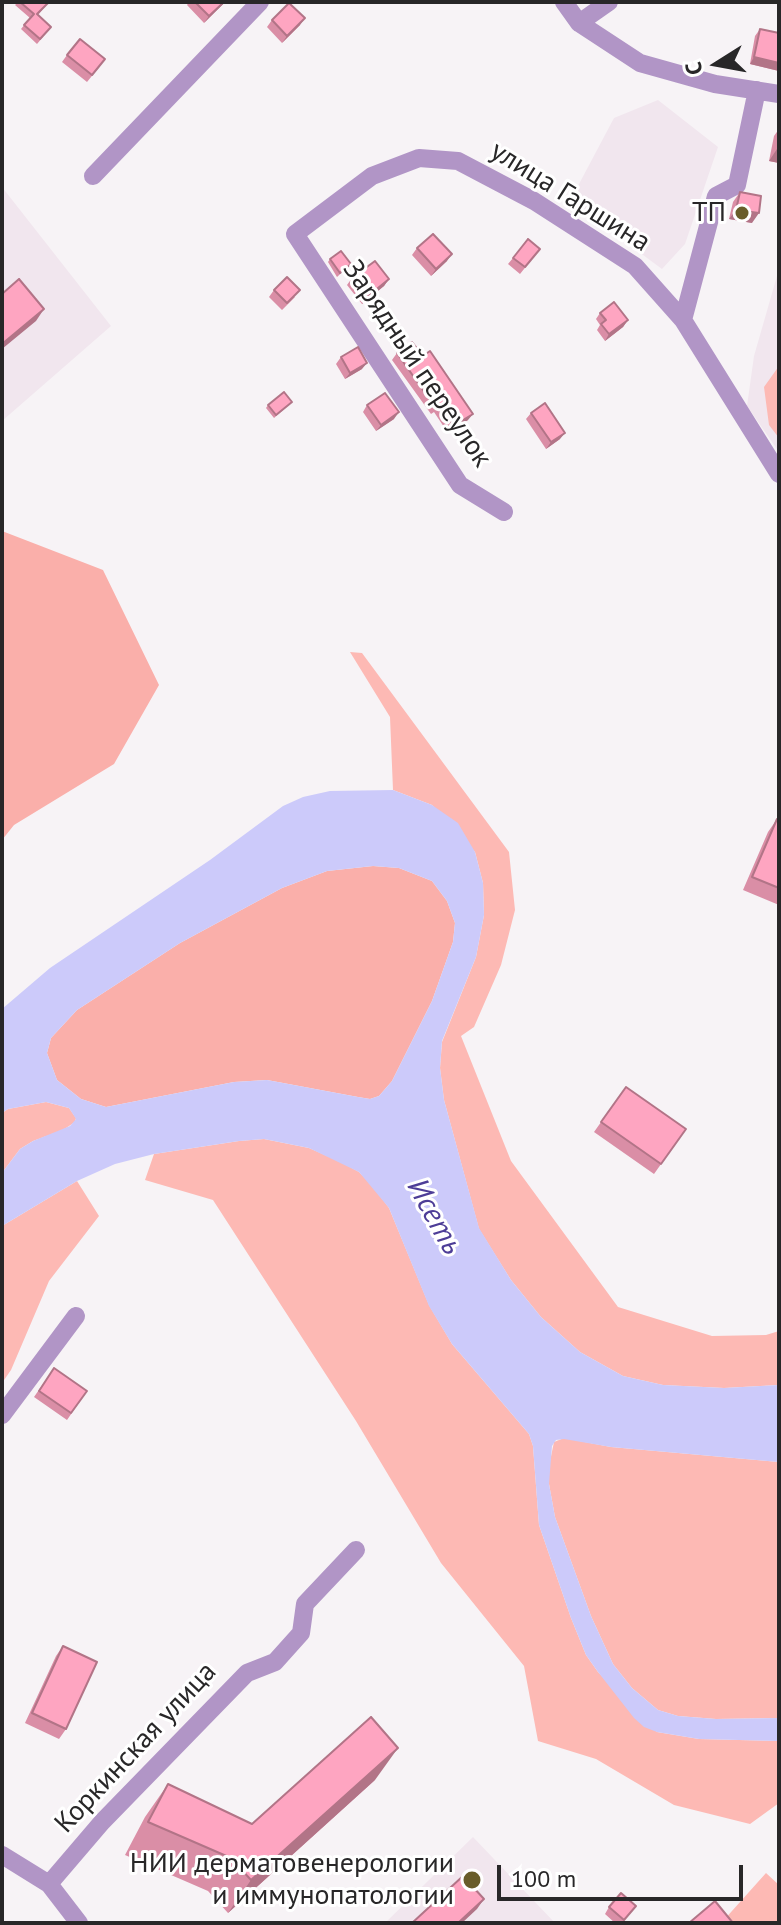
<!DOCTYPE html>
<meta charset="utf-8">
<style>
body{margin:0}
#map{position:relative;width:781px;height:1925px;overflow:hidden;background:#f7f3f6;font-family:"PT Sans",sans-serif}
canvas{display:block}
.frame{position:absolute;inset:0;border:4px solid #282728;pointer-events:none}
.north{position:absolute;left:677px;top:24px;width:80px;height:80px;-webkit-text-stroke:6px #fff;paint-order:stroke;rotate:259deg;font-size:22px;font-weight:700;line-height:32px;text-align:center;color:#282728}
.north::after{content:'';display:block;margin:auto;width:28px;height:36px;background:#282728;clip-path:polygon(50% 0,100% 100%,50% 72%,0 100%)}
.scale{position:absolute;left:497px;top:1865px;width:246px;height:36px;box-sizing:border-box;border:4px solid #282728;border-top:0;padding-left:10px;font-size:24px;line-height:28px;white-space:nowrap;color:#282728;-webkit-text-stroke:6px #fff;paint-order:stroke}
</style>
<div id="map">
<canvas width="781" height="1925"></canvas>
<div class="frame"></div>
<div class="north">С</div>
<div class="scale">100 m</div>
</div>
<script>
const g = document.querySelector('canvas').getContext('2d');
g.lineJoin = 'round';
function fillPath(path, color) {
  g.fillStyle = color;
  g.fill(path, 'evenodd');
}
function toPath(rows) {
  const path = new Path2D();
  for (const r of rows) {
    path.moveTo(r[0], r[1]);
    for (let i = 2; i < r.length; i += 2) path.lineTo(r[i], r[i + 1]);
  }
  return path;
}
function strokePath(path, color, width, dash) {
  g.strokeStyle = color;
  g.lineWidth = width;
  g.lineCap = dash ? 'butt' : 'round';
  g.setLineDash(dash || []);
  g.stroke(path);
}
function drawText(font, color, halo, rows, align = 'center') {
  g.font = font + ' "PT Sans",sans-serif';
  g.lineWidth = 6;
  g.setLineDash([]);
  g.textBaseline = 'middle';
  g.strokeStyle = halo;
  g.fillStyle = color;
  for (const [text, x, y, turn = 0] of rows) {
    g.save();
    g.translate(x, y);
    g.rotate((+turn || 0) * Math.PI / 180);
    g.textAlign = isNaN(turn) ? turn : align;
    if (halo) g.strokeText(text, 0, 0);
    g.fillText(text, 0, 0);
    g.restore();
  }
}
fillPath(toPath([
 [658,100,718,147,685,244,662,269,570,201,614,118],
 [2,187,111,326,2,421],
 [779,269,779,452,747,406,754,356],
 [473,1837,555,1923,385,1923]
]), '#f1e6ee');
fillPath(toPath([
 [779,366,779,438,769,425,764,387],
 [350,652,362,653,509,852,515,910,501,965,474,1027,461,1036,511,1161,618,1307,712,1336,766,1335,779,1331,779,1385,724,1388,663,1385,623,1376,580,1352,541,1317,511,1280,479,1229,444,1100,440,1068,442,1042,476,957,484,915,483,883,475,852,432,805,393,790,390,717],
 [46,1102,69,1108,76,1118,75,1122,63,1130,33,1141,20,1149,2,1173,2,1113,8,1109],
 [264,1139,309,1148,341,1162,359,1172,372,1185,389,1208,429,1305,452,1344,529,1434,533,1446,539,1525,571,1618,586,1655,598,1672,657,1732,699,1739,779,1741,779,1803,750,1824,674,1805,596,1759,538,1741,524,1666,441,1563,356,1421,213,1200,145,1180,154,1154,239,1141],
 [77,1181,99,1216,49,1281,11,1370,2,1383,2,1226],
 [564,1438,611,1447,779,1462,779,1718,716,1719,678,1716,658,1710,632,1688,613,1664,591,1616,555,1517,549,1484,549,1466,554,1442],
 [766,1873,779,1885,779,1923,724,1923,723,1921]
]), '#fdb9b4');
fillPath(toPath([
 [2,531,103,570,159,685,114,764,14,825,2,840],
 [373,866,399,868,432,881,447,901,455,923,453,942,432,1001,392,1081,379,1096,370,1099,358,1097,267,1080,234,1082,106,1107,81,1099,57,1080,47,1053,51,1038,77,1010,180,943,282,888,327,871]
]), '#faafaa');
fillPath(toPath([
 [393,790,432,805,458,823,475,852,483,883,484,915,476,957,442,1041,440,1068,444,1100,479,1228,511,1280,541,1317,580,1352,623,1376,663,1385,724,1388,779,1385,779,1462,611,1447,564,1439,556,1440,552,1446,549,1484,555,1517,591,1616,613,1664,632,1688,658,1710,678,1716,716,1719,779,1718,779,1741,699,1739,657,1732,644,1727,634,1718,598,1672,586,1655,571,1618,539,1525,533,1446,529,1434,452,1344,429,1306,389,1208,359,1172,309,1148,264,1139,239,1141,154,1154,115,1164,77,1181,2,1226,2,1173,20,1149,33,1141,70,1126,76,1119,69,1108,46,1102,8,1109,2,1113,2,1009,50,968,210,860,283,806,303,797,330,791],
 [373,866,399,868,432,881,447,901,455,923,453,942,432,1001,392,1081,379,1096,370,1099,358,1097,267,1080,234,1082,106,1107,81,1099,57,1080,47,1053,51,1038,77,1010,180,943,282,888,327,871]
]), '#cccafa');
strokePath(toPath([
 [564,2,579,23,640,63,715,84,779,94],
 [579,23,609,2],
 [93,176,260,2],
 [683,320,716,196,737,185,757,90],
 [504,512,460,485,295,234,372,176,419,158,458,161,534,201,635,266,683,320,779,474],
 [2,1415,76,1316],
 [2,1855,49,1884,79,1923],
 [49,1884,102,1822,247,1673,275,1662,301,1633,305,1604,356,1550]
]), '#b195c6', 18);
fillPath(toPath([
 [18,2,49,2,38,15,48,31,37,44,21,29,30,18,15,5],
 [189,2,225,2,204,23,187,5],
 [272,20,300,25,282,43,267,27],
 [760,29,779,33,779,71,750,64,755,36],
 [67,55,100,66,87,82,62,62],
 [779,129,779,163,769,161,774,136],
 [740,192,752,223,729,219,733,202],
 [417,248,447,261,431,276,412,255],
 [540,249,520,274,508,264,513,258],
 [330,259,351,264,337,277,328,262],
 [352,278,389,279,384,286,362,304,347,285],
 [274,290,295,297,282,310,269,297],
 [600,313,628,320,623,327,605,341,597,330,600,325,596,319],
 [397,353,423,356,468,420,448,433,434,412,431,414,392,360],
 [341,357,362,369,345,379,336,364],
 [268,405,289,405,274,418,266,408],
 [367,405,394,419,376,431,363,412],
 [531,413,560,439,546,449,526,419],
 [777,819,779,819,779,905,743,890,768,832],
 [626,1087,686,1129,654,1174,594,1132],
 [54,1368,87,1391,67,1420,34,1397],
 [63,1646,66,1729,59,1739,25,1723,56,1656],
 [375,1780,228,1913,208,1891,125,1855,145,1817,168,1784,252,1824],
 [636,1906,622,1923,615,1923,605,1914,609,1907]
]), '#da8ea6');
fillPath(toPath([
 [224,2,225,2,204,23,209,16],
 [305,18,300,25,282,43,287,36],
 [754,57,779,63,779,71,750,64],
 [779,146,779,163,769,161],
 [736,210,759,213,752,223,729,219],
 [452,254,447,261,431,276,436,269],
 [389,279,384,286,362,304,367,297],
 [44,309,36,321,2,349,2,344],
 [628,320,623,327,605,341,609,334],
 [367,363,362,369,345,379,350,373],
 [399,412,394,419,376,431,381,425],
 [473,414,468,420,448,433,453,426],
 [565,433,560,439,546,449,551,442],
 [398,1748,375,1780,228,1913,251,1880],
 [484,1899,477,1909,462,1923,458,1923]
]), '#b27487');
const building = toPath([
 [20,2,49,2,37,14,51,27,40,39,24,25,34,14,20,2],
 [195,2,224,2,209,16,195,2],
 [289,3,305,18,287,36,272,20,289,3],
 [760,29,779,33,779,63,754,57,760,29],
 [80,39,105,59,92,75,67,55,80,39],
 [740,192,761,196,759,213,736,210,740,192],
 [433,234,452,254,436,269,417,248,433,234],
 [528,239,540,249,525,267,513,258,528,239],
 [341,251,351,264,340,273,330,259,341,251],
 [375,261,389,279,367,297,352,278,375,261],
 [287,277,300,290,287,303,274,290,287,277],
 [19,279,44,309,2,344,2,294,19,279],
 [614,302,628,320,609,334,601,324,606,320,600,313,614,302],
 [412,342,423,356,430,351,473,414,453,426,439,405,435,407,397,353,412,342],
 [358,347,367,363,350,373,341,357,358,347],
 [284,392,292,402,276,415,268,405,284,392],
 [385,393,399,412,381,425,367,405,385,393],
 [545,403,565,433,551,442,531,413,545,403],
 [777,819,779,819,779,888,752,877,777,819],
 [626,1087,686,1129,661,1164,601,1122,626,1087],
 [54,1368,87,1391,71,1413,39,1391,54,1368],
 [63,1646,97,1662,66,1729,32,1713,63,1646],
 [371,1717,398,1748,251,1880,231,1858,148,1822,168,1784,252,1824,371,1717],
 [463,1876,484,1899,458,1923,412,1923,463,1876],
 [621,1893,636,1906,624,1920,609,1907,621,1893],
 [715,1901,733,1923,689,1923,715,1901]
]);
fillPath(building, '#fea5c1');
strokePath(building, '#b27487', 2);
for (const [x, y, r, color] of [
 [742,213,8,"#695d2a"],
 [472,1880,10,"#695d2a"]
]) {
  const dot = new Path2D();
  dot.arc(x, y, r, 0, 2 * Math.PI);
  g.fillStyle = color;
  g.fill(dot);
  strokePath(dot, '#fff', 3);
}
drawText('28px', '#282728', '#fff', [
 ["улица Гаршина",570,197,32],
 ["Зарядный переулок",417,364,56],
 ["Коркинская улица",136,1748,-47]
]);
drawText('28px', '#282728', '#fff', [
 ["ТП",726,213],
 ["НИИ дерматовенерологии",454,1864],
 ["и иммунопатологии",454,1896]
], 'right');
drawText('italic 30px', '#4d3d97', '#fff', [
 ["Исеть",434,1217,61]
]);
</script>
